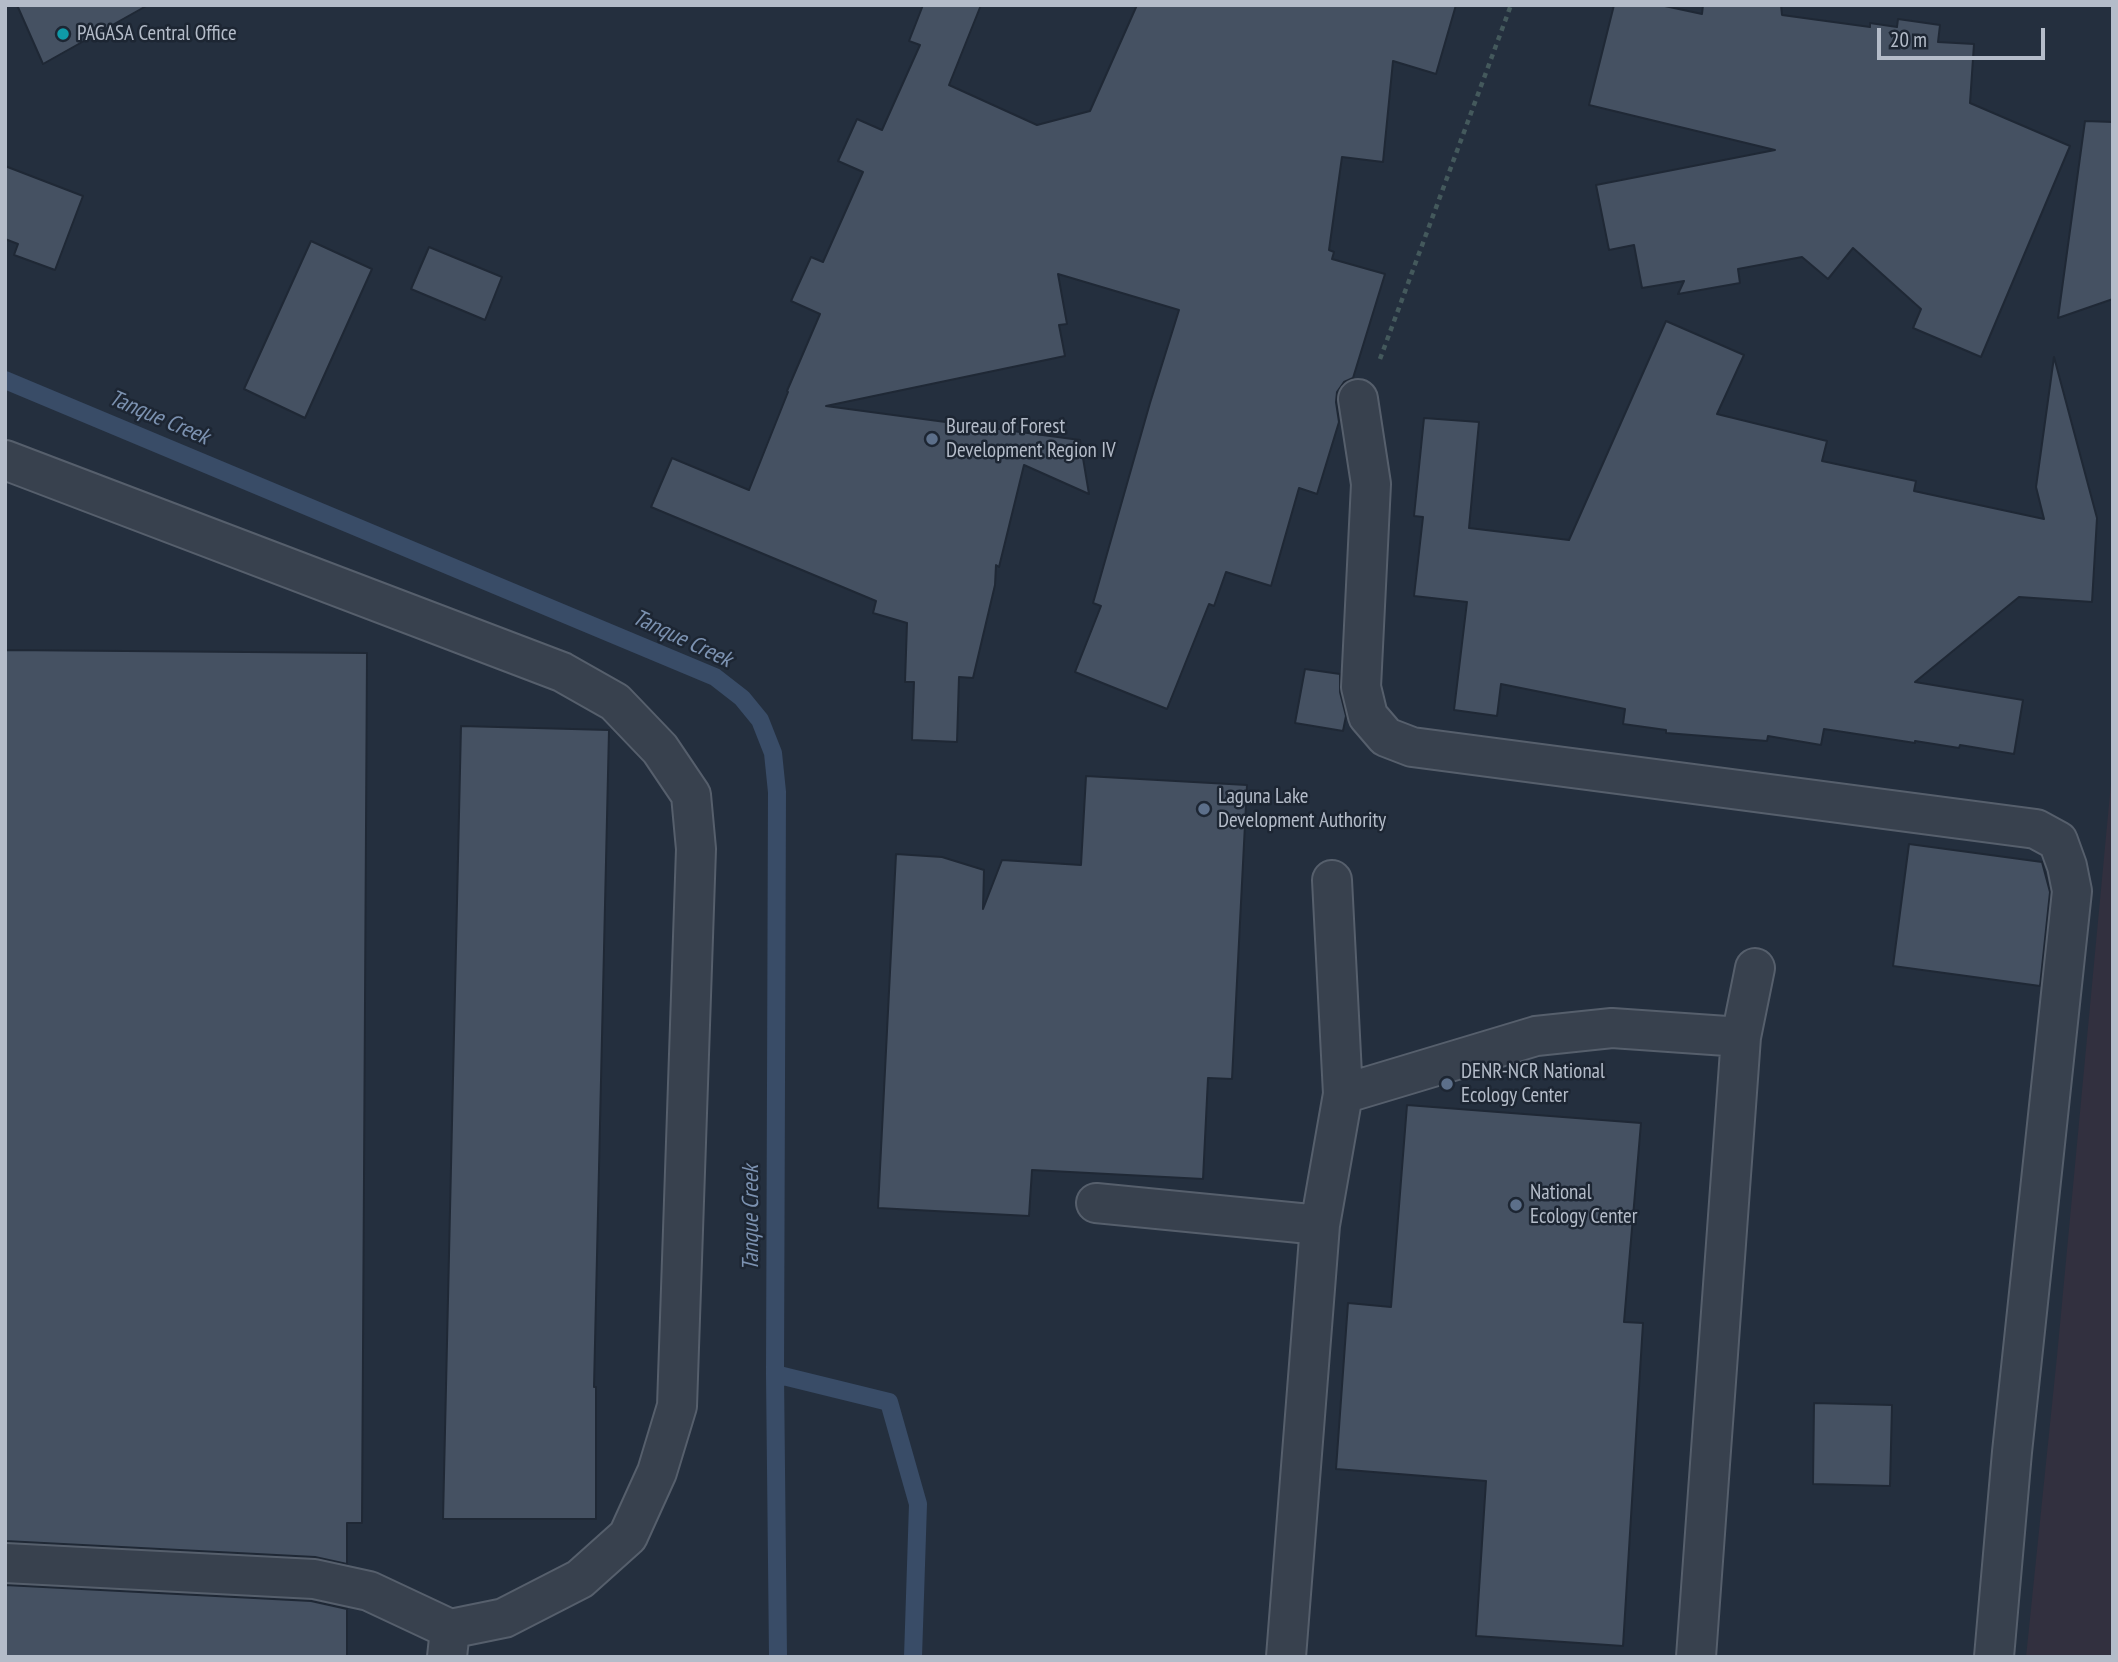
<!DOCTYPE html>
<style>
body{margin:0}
#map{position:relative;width:2118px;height:1662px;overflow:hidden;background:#242f3e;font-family:"PT Sans Narrow",sans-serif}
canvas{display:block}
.frame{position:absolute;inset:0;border:7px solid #b4bcc9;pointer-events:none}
.scale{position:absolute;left:1877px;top:28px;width:168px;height:32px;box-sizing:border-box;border:4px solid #b4bcc9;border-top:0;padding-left:9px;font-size:21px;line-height:24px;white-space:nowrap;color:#b4bcc9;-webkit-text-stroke:5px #1d2633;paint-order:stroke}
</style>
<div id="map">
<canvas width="2118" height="1662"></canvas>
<div class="frame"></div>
<div class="scale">20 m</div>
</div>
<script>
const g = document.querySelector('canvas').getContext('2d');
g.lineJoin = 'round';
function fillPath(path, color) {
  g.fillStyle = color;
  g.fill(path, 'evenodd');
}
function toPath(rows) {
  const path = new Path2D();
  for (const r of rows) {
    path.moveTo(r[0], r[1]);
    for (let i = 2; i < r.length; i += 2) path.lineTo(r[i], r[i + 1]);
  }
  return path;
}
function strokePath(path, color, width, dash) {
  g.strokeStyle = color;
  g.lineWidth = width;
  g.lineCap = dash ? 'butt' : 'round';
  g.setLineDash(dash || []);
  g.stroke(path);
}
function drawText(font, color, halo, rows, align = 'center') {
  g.font = font + ' "PT Sans Narrow",sans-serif';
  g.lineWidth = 5;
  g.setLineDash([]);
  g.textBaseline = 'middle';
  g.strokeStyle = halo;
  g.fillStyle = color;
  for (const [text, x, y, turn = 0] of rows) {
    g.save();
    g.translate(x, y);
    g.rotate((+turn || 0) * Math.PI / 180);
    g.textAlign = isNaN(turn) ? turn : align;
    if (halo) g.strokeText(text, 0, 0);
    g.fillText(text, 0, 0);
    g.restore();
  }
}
fillPath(toPath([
 [2113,762,2113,1657,2026,1657,2057,1356]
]), '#32303f');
strokePath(toPath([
 [5,380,715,677,742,698,760,720,773,753,777,792,775,1374],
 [778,1657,775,1374,889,1402,918,1504,913,1657]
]), '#394c67', 18);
const building = toPath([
 [17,5,148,5,43,64,17,5],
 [923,5,981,5,949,85,1037,125,1090,111,1137,5,1456,5,1436,74,1393,61,1383,162,1342,157,1329,250,1334,252,1332,259,1385,274,1353,378,1344,382,1337,392,1336,402,1339,422,1317,494,1299,488,1271,586,1226,572,1214,606,1209,604,1167,709,1075,672,1101,606,1093,603,1150,403,1179,310,1058,274,1067,324,1059,325,1065,356,826,406,1080,440,1089,494,1024,465,999,567,996,565,995,585,973,678,959,677,957,742,912,740,914,682,905,682,907,623,873,613,876,601,651,507,672,458,749,490,788,392,787,391,820,314,791,301,811,257,823,262,863,172,838,161,857,119,882,130,920,45,909,41,923,5],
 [1614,5,1660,5,1702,14,1703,5,1781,5,1782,15,1870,27,1870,23,1897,27,1898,19,1940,25,1938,42,1974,44,1970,103,2070,146,1981,357,1913,328,1921,309,1853,248,1828,279,1802,257,1738,269,1740,283,1678,294,1684,281,1642,288,1634,245,1609,250,1596,185,1775,150,1589,105,1614,5],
 [2085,121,2113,122,2113,299,2058,318,2085,121],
 [5,166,83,196,55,270,14,255,18,244,5,239,5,166],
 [311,241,372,269,305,418,244,389,311,241],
 [429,247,502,277,485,320,411,289,429,247],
 [1666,321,1744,355,1717,414,1827,441,1822,461,1916,481,1914,491,2044,519,2036,487,2054,357,2097,518,2092,602,2019,597,1915,682,2023,700,2014,754,1960,745,1959,748,1915,741,1915,743,1824,729,1821,745,1768,736,1767,741,1666,733,1666,730,1623,724,1625,709,1501,684,1497,716,1454,710,1467,602,1414,596,1423,517,1414,516,1424,418,1479,422,1469,528,1569,540,1666,321],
 [5,650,367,653,362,1523,347,1523,347,1564,315,1557,5,1541,5,650],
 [1305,669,1340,674,1340,692,1346,716,1343,731,1295,723,1305,669],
 [461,726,609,730,594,1387,596,1387,596,1519,443,1519,461,726],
 [1086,776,1247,785,1232,1079,1208,1078,1203,1179,1032,1170,1029,1216,878,1208,896,854,942,857,984,870,983,909,1002,860,1081,865,1086,776],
 [1909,844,2042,862,2050,892,2040,986,1893,966,1909,844],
 [1407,1105,1641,1123,1624,1322,1643,1323,1623,1646,1476,1636,1486,1481,1336,1469,1348,1303,1391,1307,1407,1105],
 [1814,1403,1892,1405,1890,1486,1813,1484,1814,1403],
 [5,1585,311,1601,347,1609,347,1657,5,1657,5,1585]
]);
fillPath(building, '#455162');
strokePath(building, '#1f2835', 2);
const minor = toPath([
 [1358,399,1371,484,1361,687,1368,716,1386,737,1412,747,2036,829,2058,841,2067,866,2072,891,2012,1452,1994,1657],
 [5,460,562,672,615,702,660,749,691,795,696,849,677,1406,657,1472,628,1536,580,1579,504,1618,450,1629,447,1657],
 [1343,1094,1536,1036,1612,1028,1741,1037],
 [1096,1203,1320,1225],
 [5,1563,314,1579,369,1591,450,1629],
 [1286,1657,1320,1225,1343,1094,1332,880],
 [1696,1657,1741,1037,1755,968]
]);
strokePath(minor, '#565f6c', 42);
strokePath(toPath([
 [1380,359,1511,5]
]), '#44595c', 4.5, [5, 5]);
strokePath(minor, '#38414e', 38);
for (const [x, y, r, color] of [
 [63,34,7,"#0f9aa8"],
 [932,439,7,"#5c6f8a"],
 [1204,809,7,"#5c6f8a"],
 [1447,1084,7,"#5c6f8a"],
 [1516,1205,7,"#5c6f8a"]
]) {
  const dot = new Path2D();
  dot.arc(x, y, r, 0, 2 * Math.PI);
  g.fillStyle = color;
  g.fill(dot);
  strokePath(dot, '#1d2633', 2.5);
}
drawText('21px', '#b4bcc9', '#1d2633', [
 ["PAGASA Central Office",77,34],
 ["Bureau of Forest",946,427],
 ["Development Region IV",946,451],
 ["Laguna Lake",1218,797],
 ["Development Authority",1218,821],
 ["DENR-NCR National",1461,1072],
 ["Ecology Center",1461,1096],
 ["National",1530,1193],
 ["Ecology Center",1530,1217]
], 'left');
drawText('italic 23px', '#7c92b1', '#1d2633', [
 ["Tanque Creek",159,418,23],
 ["Tanque Creek",682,639,25],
 ["Tanque Creek",751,1218,-90]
]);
</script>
